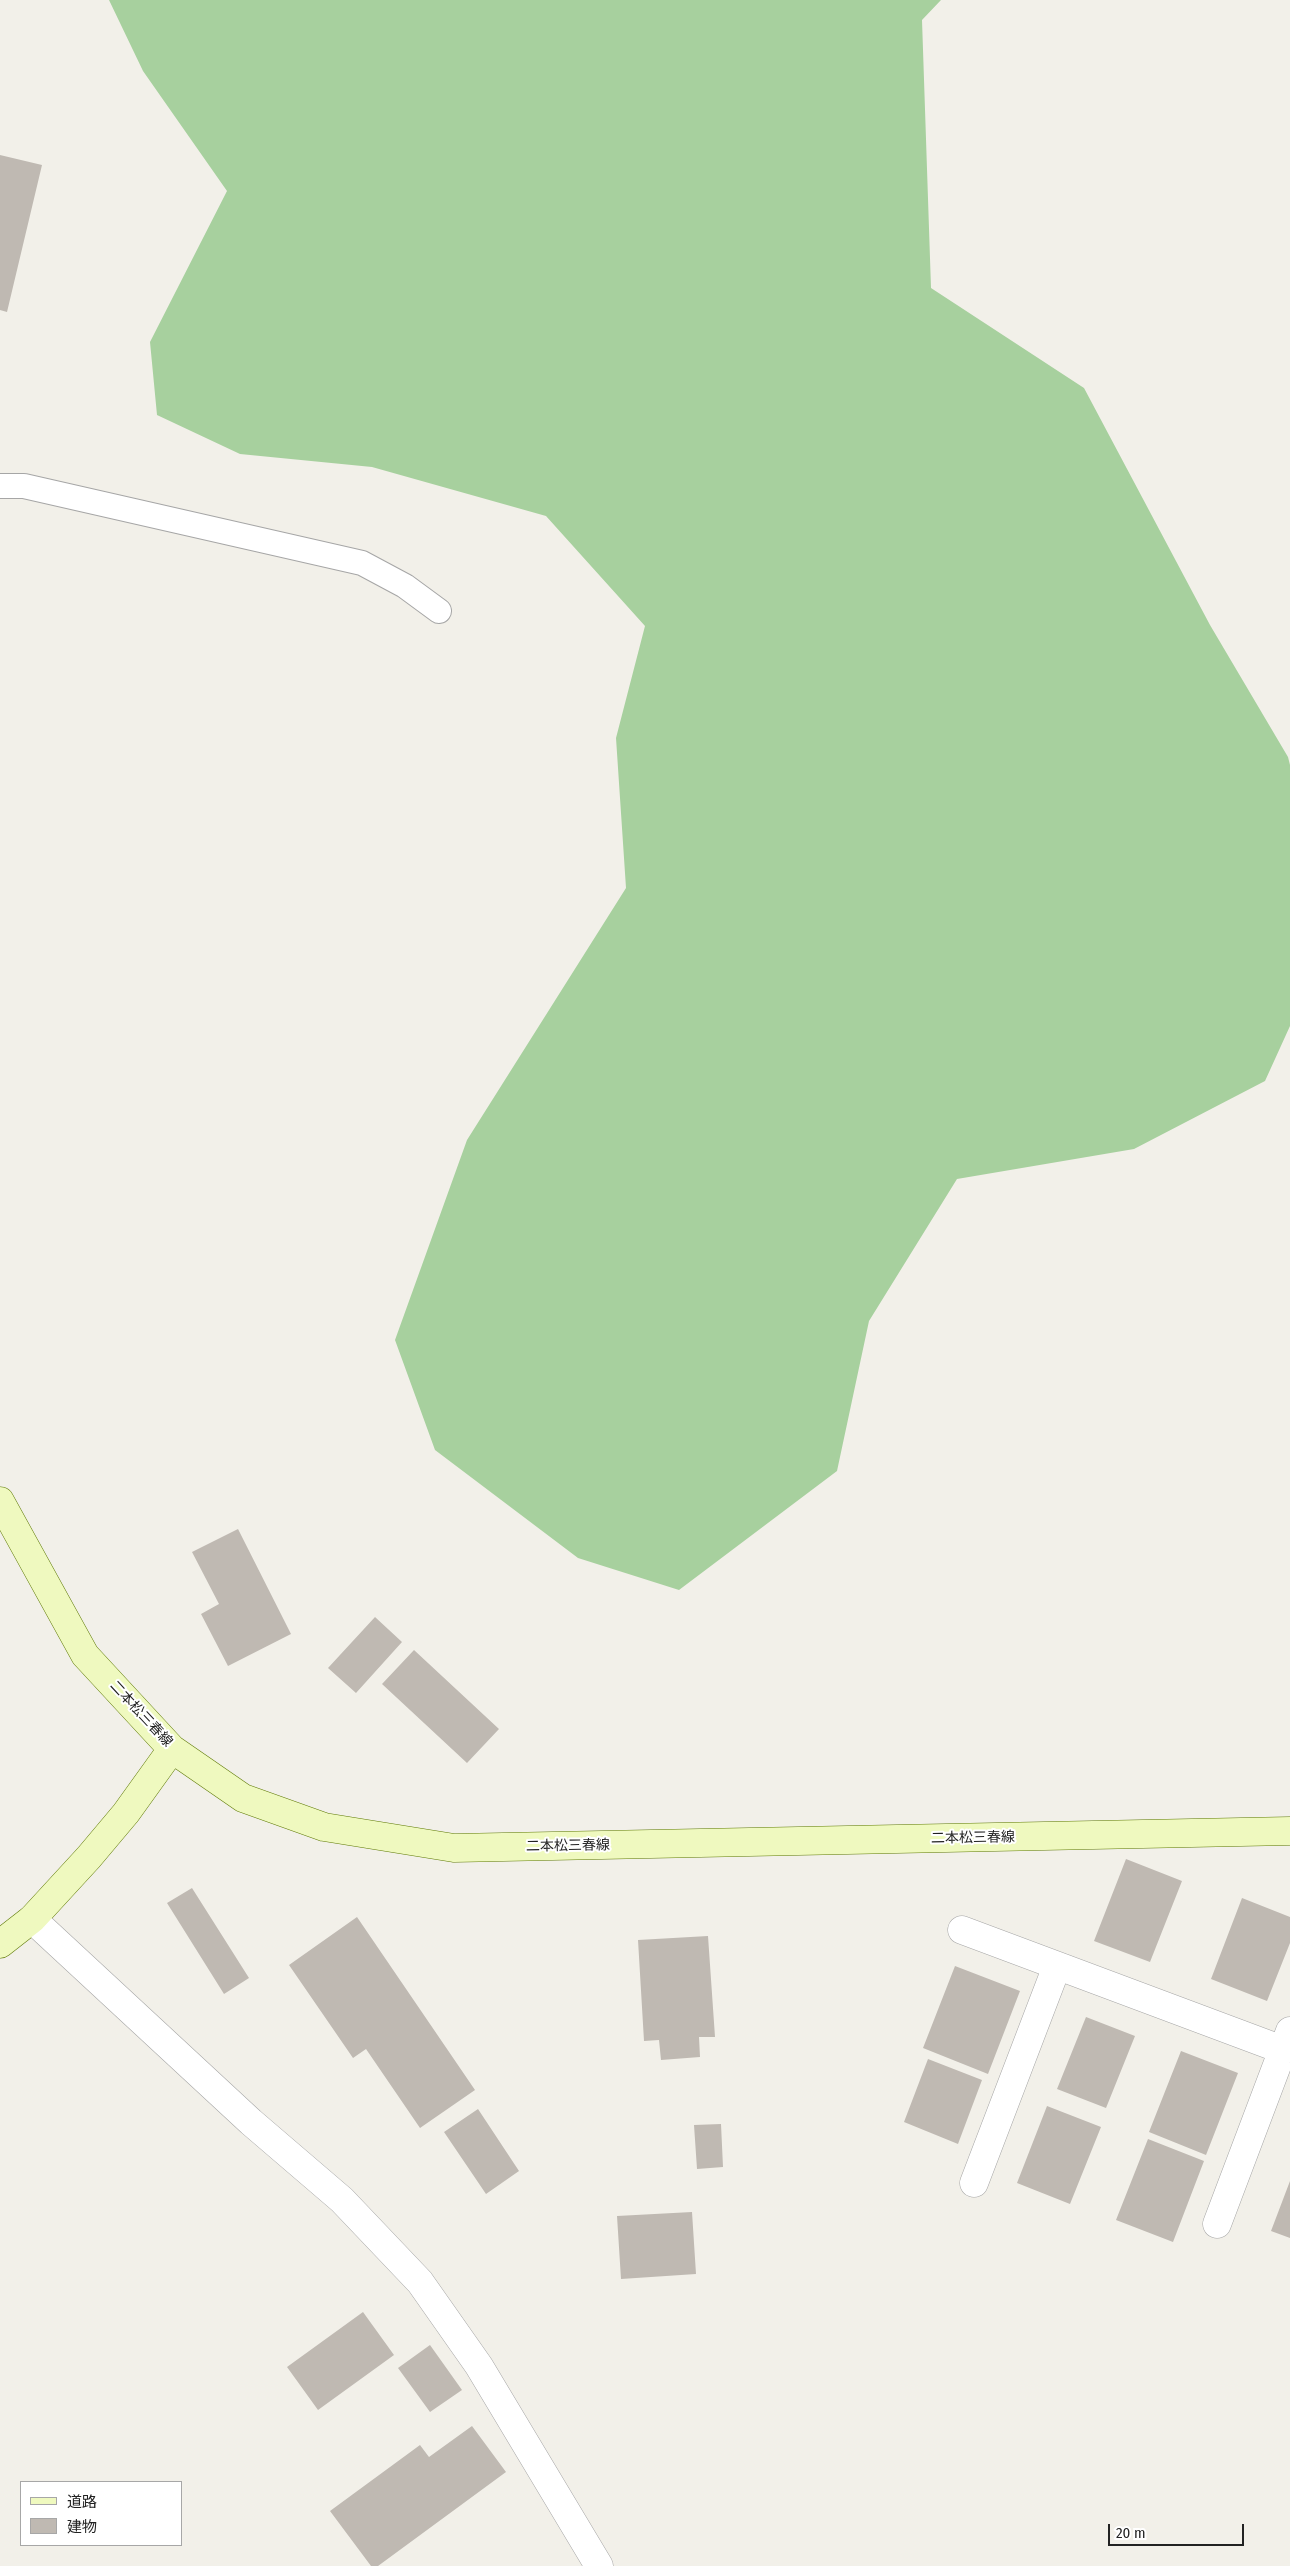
<!DOCTYPE html>
<meta charset="utf-8">
<style>
body{margin:0}
#map{position:relative;width:1290px;height:2566px;overflow:hidden;background:#f2f0e9;font-family:"Fira Sans Condensed","Noto Sans JP",sans-serif}
canvas{display:block}
.legend{position:absolute;left:20px;top:2481px;width:162px;height:65px;box-sizing:border-box;background:#fff;border:1px solid #a7a7a7;margin:0;padding:6px 9px;list-style:none;font-size:15px;color:#222}
.legend li{display:flex;align-items:center;gap:10px;height:25px}
.legend b{width:25px;border:1px solid #a7a7a7}
.scale{position:absolute;left:1108px;top:2524px;width:136px;height:22px;box-sizing:border-box;border:2px solid #222;border-top:0;padding-left:6px;font-size:15px;line-height:18px;white-space:nowrap;color:#222;-webkit-text-stroke:4px #fff;paint-order:stroke}
</style>
<div id="map">
<canvas width="1290" height="2566"></canvas>
<ul class="legend">
<li><b style="height:6px;background:#eff9bf"></b>道路</li>
<li><b style="height:14px;background:#bfb9b2"></b>建物</li>
</ul>
<div class="scale">20 m</div>
</div>
<script>
const g = document.querySelector('canvas').getContext('2d');
g.lineJoin = 'round';
function fillPath(path, color) {
  g.fillStyle = color;
  g.fill(path, 'evenodd');
}
function toPath(rows) {
  const path = new Path2D();
  for (const r of rows) {
    path.moveTo(r[0], r[1]);
    for (let i = 2; i < r.length; i += 2) path.lineTo(r[i], r[i + 1]);
  }
  return path;
}
function strokePath(path, color, width, dash) {
  g.strokeStyle = color;
  g.lineWidth = width;
  g.lineCap = dash ? 'butt' : 'round';
  g.setLineDash(dash || []);
  g.stroke(path);
}
function drawText(font, color, halo, rows, align = 'center') {
  g.font = font + ' "Fira Sans Condensed","Noto Sans JP",sans-serif';
  g.lineWidth = 4;
  g.setLineDash([]);
  g.textBaseline = 'middle';
  g.strokeStyle = halo;
  g.fillStyle = color;
  for (const [text, x, y, turn = 0] of rows) {
    g.save();
    g.translate(x, y);
    g.rotate((+turn || 0) * Math.PI / 180);
    g.textAlign = isNaN(turn) ? turn : align;
    if (halo) g.strokeText(text, 0, 0);
    g.fillText(text, 0, 0);
    g.restore();
  }
}
fillPath(toPath([
 [109,0,941,0,922,20,931,288,1084,388,1210,625,1288,757,1290,765,1290,1026,1265,1081,1134,1149,957,1179,869,1321,837,1471,679,1590,578,1558,435,1450,395,1340,467,1140,626,888,616,738,645,626,546,516,372,467,240,454,157,415,150,342,227,191,143,71]
]), '#a7d09e');
fillPath(toPath([
 [0,155,42,165,7,312,0,310],
 [238,1529,291,1634,228,1666,201,1614,219,1604,192,1552],
 [375,1617,402,1642,356,1693,328,1668],
 [414,1650,499,1729,467,1763,382,1684],
 [1126,1859,1182,1881,1150,1962,1094,1941],
 [192,1888,249,1978,224,1994,167,1903],
 [1242,1898,1290,1917,1290,1943,1267,2001,1211,1979],
 [357,1917,475,2090,420,2128,366,2049,353,2058,289,1965],
 [708,1936,715,2037,699,2037,700,2057,661,2060,659,2040,644,2041,638,1940],
 [955,1966,1020,1991,988,2074,923,2048],
 [1086,2017,1135,2036,1106,2108,1057,2089],
 [1181,2051,1238,2073,1206,2155,1149,2132],
 [928,2059,982,2080,958,2144,904,2122],
 [1047,2106,1101,2127,1070,2204,1017,2183],
 [478,2109,519,2171,486,2194,444,2132],
 [721,2124,723,2167,697,2169,694,2125],
 [1148,2139,1204,2161,1173,2242,1116,2220],
 [1290,2181,1290,2238,1271,2231],
 [692,2212,696,2274,621,2279,617,2216],
 [363,2312,394,2355,318,2410,287,2367],
 [430,2345,462,2390,430,2412,398,2368],
 [472,2426,506,2472,378,2566,371,2566,330,2511,420,2445,429,2457]
]), '#bfb9b2');
const lane = toPath([
 [0,486,24,486,362,563,405,586,439,611]
]);
const street = toPath([
 [32,1919,251,2122,342,2200,420,2282,479,2366,599,2566],
 [962,1930,1283,2050],
 [974,2183,1057,1966],
 [1217,2224,1290,2031]
]);
const secondary = toPath([
 [0,1501,85,1655,172,1749,243,1798,324,1827,454,1848,1290,1831],
 [0,1944,32,1919,89,1857,126,1813,172,1749]
]);
strokePath(lane, '#a6a6a6', 26);
strokePath(street, '#a6a6a6', 29);
strokePath(secondary, '#5f7a07', 29);
strokePath(lane, '#fff', 24);
strokePath(street, '#fff', 28);
strokePath(secondary, '#eff9bf', 28);
drawText('14px', '#222', '#fff', [
 ["二本松三春線",141,1714,47],
 ["二本松三春線",973,1838,-1],
 ["二本松三春線",568,1846,-1]
]);
</script>
